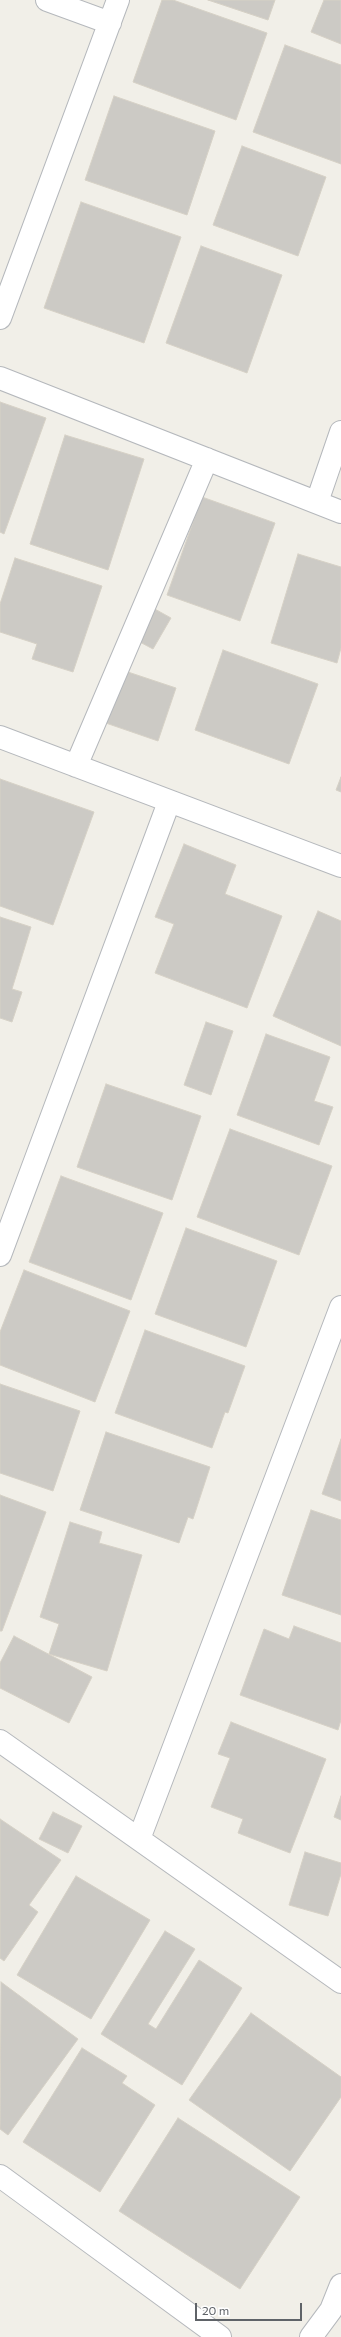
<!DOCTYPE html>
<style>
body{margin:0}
#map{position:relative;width:341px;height:2337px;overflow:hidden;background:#f1efe8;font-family:Commissioner,sans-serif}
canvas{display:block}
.scale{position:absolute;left:195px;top:2303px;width:107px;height:18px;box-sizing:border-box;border:2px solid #5f6368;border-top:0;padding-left:5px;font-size:12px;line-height:14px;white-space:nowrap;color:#5f6368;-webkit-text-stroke:3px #fff;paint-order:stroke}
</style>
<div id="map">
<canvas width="341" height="2337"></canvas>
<div class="scale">20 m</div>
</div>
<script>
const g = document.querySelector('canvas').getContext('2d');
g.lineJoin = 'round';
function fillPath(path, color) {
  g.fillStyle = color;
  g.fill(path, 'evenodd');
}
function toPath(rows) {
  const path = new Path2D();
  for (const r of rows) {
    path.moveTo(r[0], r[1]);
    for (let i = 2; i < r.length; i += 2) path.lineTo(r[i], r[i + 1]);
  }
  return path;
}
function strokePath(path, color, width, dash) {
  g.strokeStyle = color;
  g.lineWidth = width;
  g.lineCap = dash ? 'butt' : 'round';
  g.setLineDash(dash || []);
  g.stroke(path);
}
const building = toPath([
 [162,0,173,0,267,33,236,120,133,82,162,0],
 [208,0,275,0,268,20,208,0],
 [324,0,341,0,341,44,311,32,324,0],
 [285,45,341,65,341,164,253,132,285,45],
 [114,96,215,131,187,215,85,180,114,96],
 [242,146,326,177,298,256,213,225,242,146],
 [81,202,181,237,144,343,44,308,81,202],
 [201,246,282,275,247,373,166,343,201,246],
 [0,402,46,418,4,534,0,532,0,402],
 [65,435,144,459,108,570,30,544,65,435],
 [202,497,275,523,240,621,167,595,202,497],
 [298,554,341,567,341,648,337,663,271,643,298,554],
 [15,558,102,586,73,672,32,659,37,644,0,632,0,604,15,558],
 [153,608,171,618,153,649,136,640,153,608],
 [223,650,318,684,289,764,195,730,223,650],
 [119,669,176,688,158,741,100,721,119,669],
 [341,777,341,792,336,790,341,777],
 [0,779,94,812,53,925,0,906,0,779],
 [184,844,236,865,225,894,282,916,247,1008,155,973,174,924,155,917,184,844],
 [318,911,341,921,341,1046,273,1016,318,911],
 [0,917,31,927,12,989,22,992,12,1022,0,1018,0,917],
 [206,1022,233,1031,211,1095,184,1085,206,1022],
 [266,1034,330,1057,314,1101,333,1107,319,1145,237,1115,266,1034],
 [106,1084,201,1116,172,1200,77,1167,106,1084],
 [230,1129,332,1166,299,1255,197,1217,230,1129],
 [61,1176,163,1213,131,1300,29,1262,61,1176],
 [186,1228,277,1261,246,1347,155,1314,186,1228],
 [24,1270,130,1311,95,1402,0,1365,0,1332,24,1270],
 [145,1330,245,1366,228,1413,225,1412,212,1448,115,1413,145,1330],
 [0,1384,80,1411,53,1491,0,1473,0,1384],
 [106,1432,210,1467,193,1519,188,1517,179,1543,80,1510,106,1432],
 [341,1439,341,1501,322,1494,341,1439],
 [0,1495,46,1512,2,1631,0,1631,0,1495],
 [311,1510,341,1520,341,1615,282,1595,311,1510],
 [70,1522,102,1532,99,1543,142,1555,107,1671,49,1654,59,1624,40,1617,70,1522],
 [294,1626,341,1643,341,1720,338,1730,240,1695,264,1629,289,1639,294,1626],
 [14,1636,92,1677,69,1723,0,1688,0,1663,14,1636],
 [231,1722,326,1759,290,1853,238,1833,243,1819,211,1807,230,1758,218,1754,231,1722],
 [341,1796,341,1820,334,1817,341,1796],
 [53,1812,82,1826,68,1853,39,1839,53,1812],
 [0,1819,61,1860,29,1905,38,1912,4,1961,0,1958,0,1819],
 [305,1852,341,1863,341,1874,328,1916,289,1905,305,1852],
 [76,1876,150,1920,91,2019,17,1975,76,1876],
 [165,1931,195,1949,148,2024,156,2029,199,1960,242,1988,182,2085,101,2034,165,1931],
 [1,1982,78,2039,8,2135,0,2129,1,1982],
 [251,2013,341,2077,341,2097,290,2171,189,2100,251,2013],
 [82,2048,127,2076,122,2083,155,2105,100,2192,23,2142,82,2048],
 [178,2118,300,2197,240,2289,119,2211,178,2118]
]);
fillPath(building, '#cccac5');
strokePath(building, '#d6d1c6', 1);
const minor = toPath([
 [47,0,110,23],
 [0,318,118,0],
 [0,378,341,512],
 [317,502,341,432],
 [0,737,341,866],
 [76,766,207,459],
 [0,1255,169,802],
 [0,1741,341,1982],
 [139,1839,341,1307],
 [0,2176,220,2337],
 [311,2337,331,2310,341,2285]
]);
strokePath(minor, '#b5b8bc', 24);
strokePath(minor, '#fff', 22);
</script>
